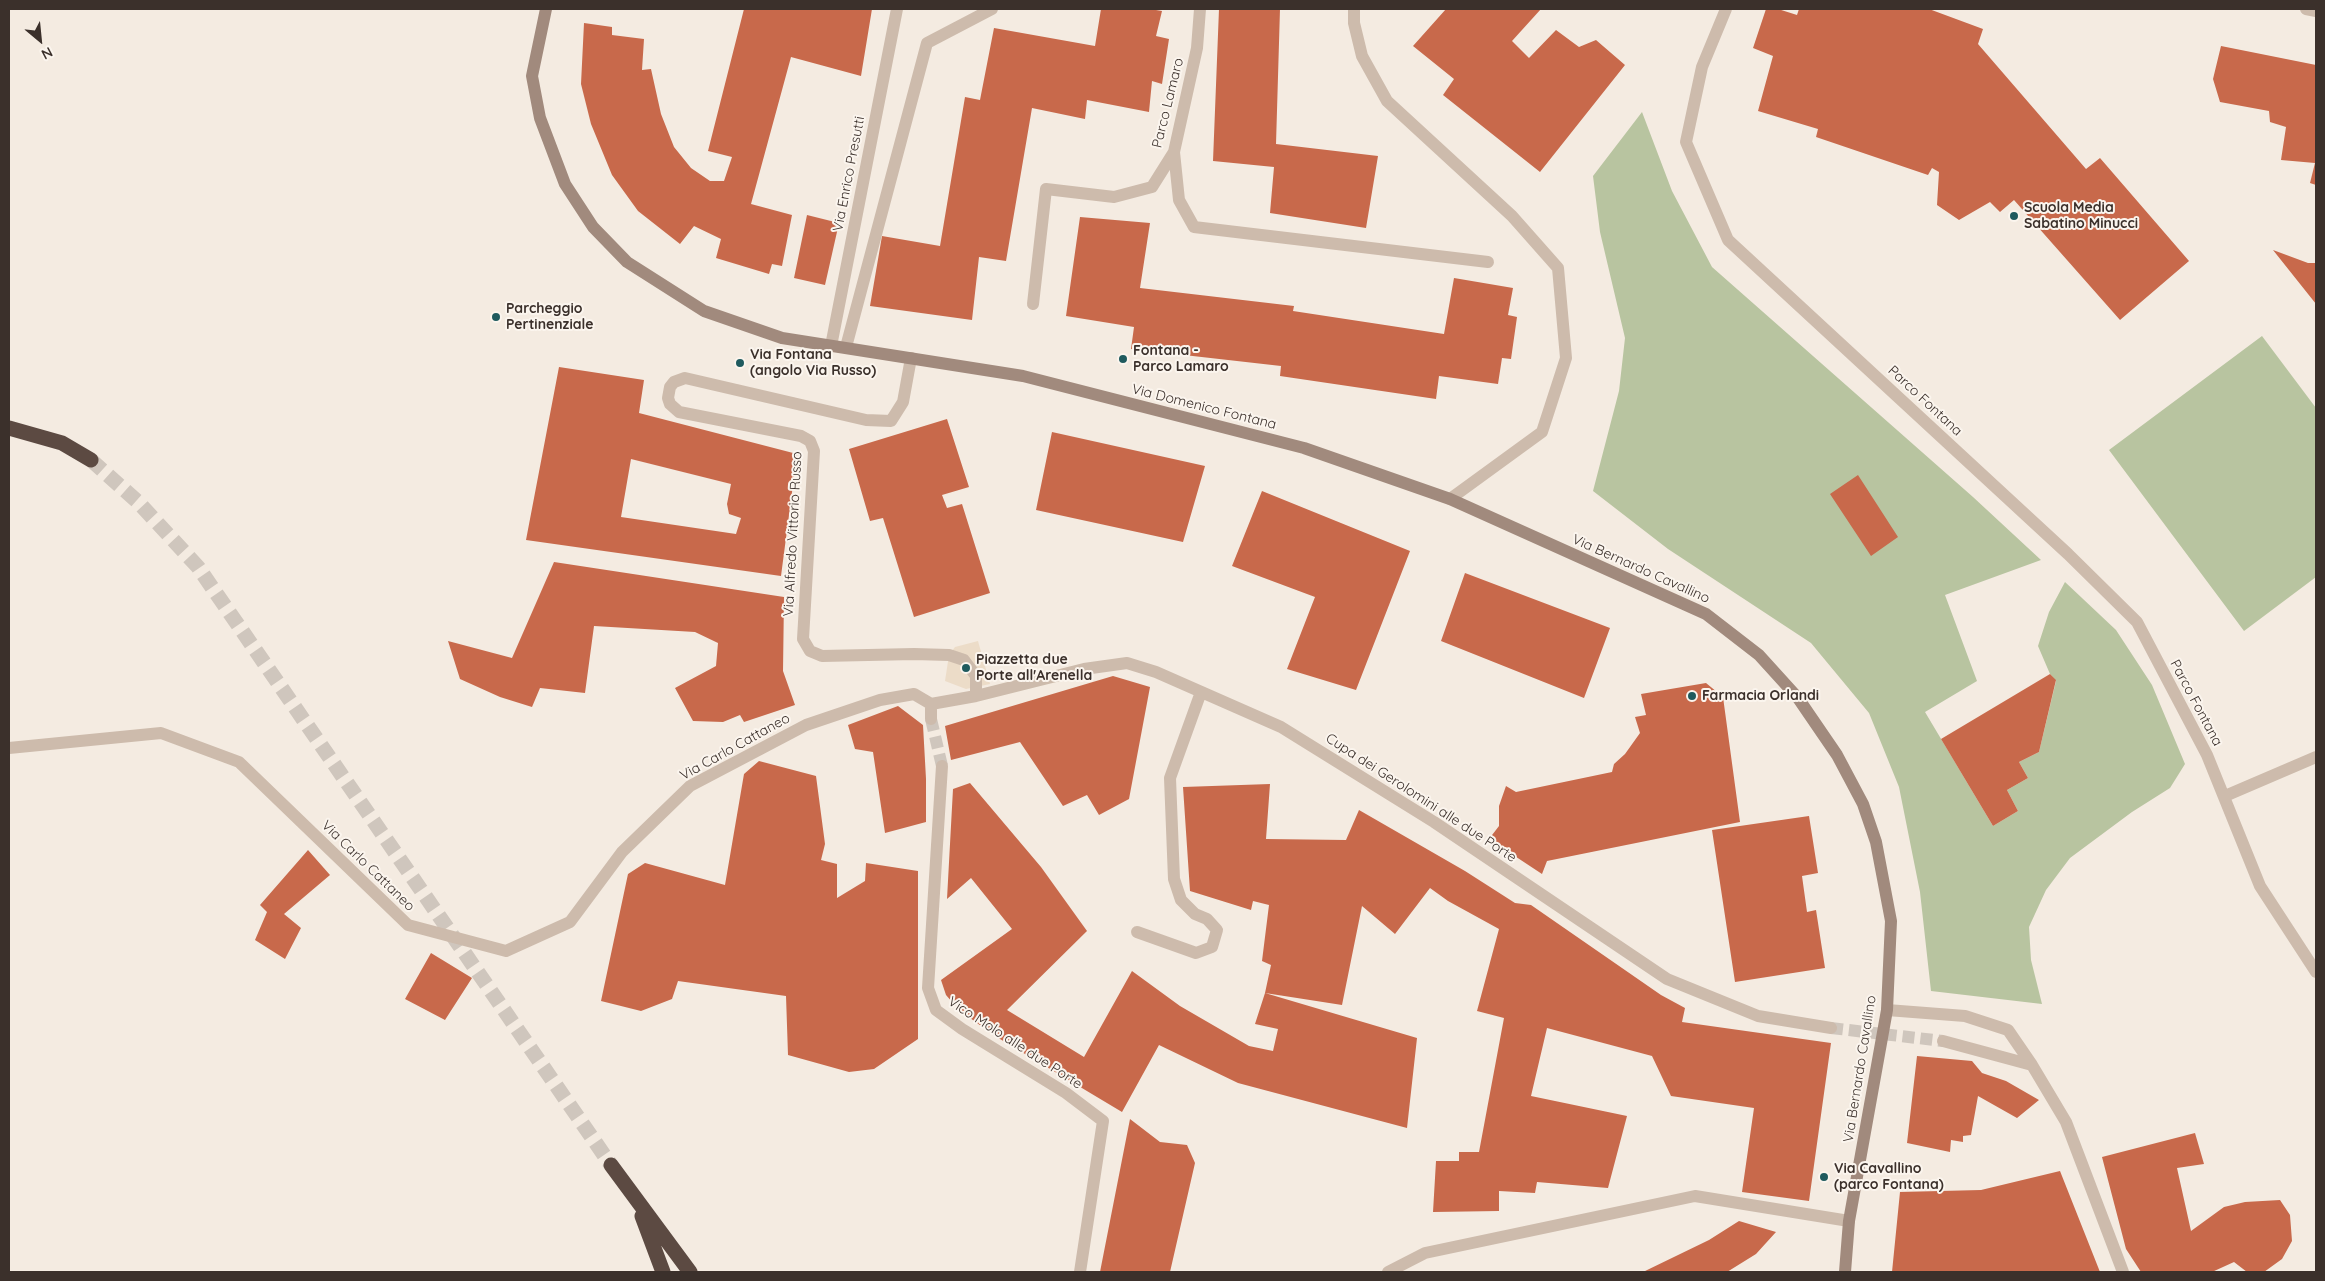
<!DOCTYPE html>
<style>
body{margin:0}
#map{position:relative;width:2325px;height:1281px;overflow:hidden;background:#f4ebe1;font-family:Quicksand,sans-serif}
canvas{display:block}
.frame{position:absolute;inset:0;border:10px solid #3b302b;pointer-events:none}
.north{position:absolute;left:15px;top:15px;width:50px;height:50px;-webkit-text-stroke:4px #fbf5ee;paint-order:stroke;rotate:152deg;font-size:14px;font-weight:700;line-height:20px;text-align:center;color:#3b302b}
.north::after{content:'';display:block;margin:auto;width:18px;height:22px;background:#3b302b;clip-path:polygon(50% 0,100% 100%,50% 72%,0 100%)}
</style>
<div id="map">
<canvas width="2325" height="1281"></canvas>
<div class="frame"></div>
<div class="north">N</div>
</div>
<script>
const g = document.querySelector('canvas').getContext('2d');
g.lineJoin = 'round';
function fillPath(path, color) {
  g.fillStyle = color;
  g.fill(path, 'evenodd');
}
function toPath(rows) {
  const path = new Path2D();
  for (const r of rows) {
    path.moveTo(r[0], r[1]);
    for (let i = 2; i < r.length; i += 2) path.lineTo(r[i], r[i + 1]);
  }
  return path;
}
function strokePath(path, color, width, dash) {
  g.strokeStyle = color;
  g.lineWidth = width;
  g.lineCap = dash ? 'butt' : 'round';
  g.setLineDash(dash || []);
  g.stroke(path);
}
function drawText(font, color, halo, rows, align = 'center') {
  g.font = font + ' Quicksand,sans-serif';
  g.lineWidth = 4;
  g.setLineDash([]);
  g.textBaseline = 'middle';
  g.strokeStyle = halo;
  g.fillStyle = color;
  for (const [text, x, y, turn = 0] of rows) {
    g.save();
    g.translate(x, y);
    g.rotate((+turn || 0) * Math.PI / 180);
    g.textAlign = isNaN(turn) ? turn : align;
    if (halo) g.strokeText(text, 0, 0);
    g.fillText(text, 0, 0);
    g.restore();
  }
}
fillPath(toPath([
 [1642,112,1672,191,1712,267,1973,497,2041,560,1945,595,1977,681,1925,712,1993,826,2018,811,2007,790,2028,778,2019,762,2039,752,2056,681,2050,674,2038,646,2049,612,2065,582,2116,630,2152,685,2185,764,2170,788,2132,812,2070,858,2046,890,2029,927,2031,960,2042,1004,1931,991,1920,892,1899,787,1869,713,1811,643,1668,549,1593,491,1619,391,1625,338,1600,232,1593,176],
 [2262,336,2316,408,2316,577,2244,631,2109,450]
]), '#b8c4a0');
fillPath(toPath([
 [978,641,990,684,966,689,945,681,949,655,955,647]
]), '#ecdcc8');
fillPath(toPath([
 [744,9,872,9,861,76,791,57,751,204,792,215,782,266,772,264,769,274,716,258,721,239,694,226,680,244,638,211,612,175,591,124,581,84,584,23,612,27,612,35,644,39,642,70,651,69,661,114,674,147,691,168,710,181,724,181,732,157,708,151],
 [1101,9,1150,9,1162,11,1156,36,1169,39,1162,84,1152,81,1149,112,1087,100,1085,119,1032,108,1006,261,979,257,972,320,870,306,882,236,940,246,965,97,980,100,994,28,1095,46],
 [1219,9,1280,9,1276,144,1378,156,1366,228,1270,213,1274,167,1213,161],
 [1446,9,1541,9,1512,41,1529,58,1556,30,1579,47,1596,40,1625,65,1540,172,1443,95,1454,79,1413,46],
 [1766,9,1778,9,1797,15,1799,9,1929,9,1983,29,1978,44,2086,169,2100,158,2189,261,2120,320,2014,200,2000,212,1990,202,1959,220,1937,205,1939,172,1932,168,1928,175,1816,137,1818,129,1758,111,1773,56,1753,48],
 [2221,46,2316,65,2316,185,2310,183,2315,163,2281,160,2286,127,2270,122,2269,111,2220,102,2213,79],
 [807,215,839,223,825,285,794,278],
 [1080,217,1150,223,1140,288,1294,306,1293,311,1444,334,1454,278,1513,288,1508,315,1517,317,1511,359,1502,358,1498,384,1439,376,1436,399,1280,376,1281,366,1131,349,1134,327,1066,316],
 [2273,250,2308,263,2316,263,2316,304],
 [559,367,644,380,639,413,797,454,781,576,526,540],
 [631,459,731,484,727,504,729,514,741,518,736,534,621,517],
 [947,419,969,487,942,495,947,508,962,504,990,593,914,617,883,518,870,521,849,449],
 [1052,432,1205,466,1183,542,1036,510],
 [1858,475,1898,537,1871,556,1830,494],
 [1262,491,1410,551,1356,690,1287,669,1315,597,1232,566],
 [554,562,784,597,783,671,795,705,744,722,740,715,723,722,693,721,675,688,716,666,718,643,695,632,594,626,585,693,540,688,532,707,500,697,460,679,448,641,512,658],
 [1465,573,1610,628,1584,698,1441,641],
 [2050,674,2056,680,2039,752,2019,762,2028,778,2007,790,2018,811,1993,826,1941,739],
 [1113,676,1150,687,1129,799,1099,815,1087,795,1063,806,1020,742,951,760,945,726],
 [1706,683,1723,697,1740,822,1547,861,1542,874,1489,839,1499,826,1499,806,1506,786,1516,792,1612,772,1614,764,1625,754,1640,733,1635,717,1646,715,1641,694],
 [898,706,923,725,926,779,926,822,885,833,873,752,855,749,848,725],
 [759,761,816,776,825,844,821,860,837,864,837,898,865,881,866,863,918,871,918,1039,874,1069,849,1072,788,1055,786,996,678,981,672,999,641,1011,601,1001,628,874,645,863,725,885,744,774],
 [970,783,1041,867,1087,931,1007,1010,1084,1057,1132,971,1180,1006,1249,1046,1273,1051,1278,1029,1255,1024,1265,993,1417,1038,1407,1128,1238,1083,1159,1045,1122,1112,995,1036,959,1010,946,995,941,980,1012,929,971,878,947,899,953,789],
 [1270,784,1266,839,1346,840,1359,810,1465,871,1515,903,1531,905,1661,995,1685,1008,1682,1022,1831,1043,1809,1201,1742,1192,1754,1108,1671,1096,1652,1056,1547,1028,1531,1096,1627,1116,1608,1188,1537,1182,1535,1193,1499,1191,1499,1211,1433,1212,1436,1161,1459,1161,1459,1152,1479,1152,1504,1018,1477,1011,1499,929,1448,901,1430,888,1395,934,1362,906,1342,1005,1265,993,1271,965,1262,961,1269,905,1253,901,1251,910,1190,891,1183,787],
 [1809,816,1818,873,1802,876,1807,912,1816,910,1825,968,1735,982,1712,830],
 [308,850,330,875,284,914,301,928,285,959,255,940,267,912,260,905],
 [431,953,472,978,445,1020,405,999],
 [1917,1056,1972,1061,1982,1073,2006,1081,2039,1100,2017,1118,1978,1096,1971,1135,1963,1136,1963,1142,1951,1140,1950,1152,1907,1143],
 [1130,1119,1160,1142,1187,1145,1195,1163,1170,1272,1100,1272],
 [2195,1133,2204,1164,2177,1168,2191,1231,2224,1207,2245,1202,2280,1200,2290,1215,2292,1241,2282,1259,2264,1272,2247,1272,2234,1262,2212,1272,2141,1272,2126,1249,2102,1157],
 [2060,1171,2100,1272,1892,1272,1900,1192,1981,1190],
 [1739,1221,1776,1232,1756,1254,1727,1272,1643,1272,1709,1240]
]), '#c8694b');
strokePath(toPath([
 [931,719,942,766],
 [1831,1028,1943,1041]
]), '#cfc6bd', 12, [12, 6]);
strokePath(toPath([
 [91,460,139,503,198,567,611,1165]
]), '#cfc6bd', 15, [15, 8]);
strokePath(toPath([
 [1354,9,1354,23,1362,56,1387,101,1512,216,1558,268,1566,358,1542,432,1450,499],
 [1726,9,1702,67,1686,142,1728,240,2068,554,2137,622,2207,755,2260,886,2316,972],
 [2306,9,2316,11],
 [1174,152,1179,200,1194,227,1488,262],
 [1033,304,1046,189,1114,197,1152,187,1174,152,1197,48,1200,9],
 [831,346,897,9],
 [846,347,927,43,992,9],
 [911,358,903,402,891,421,866,420,685,378,674,382,670,387,668,398,670,404,679,412,801,436,810,441,814,451,803,639,810,651,822,656,914,654,949,655,964,660,976,676,976,696],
 [931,704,931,719],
 [9,748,161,733,239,762,408,925,506,951,570,922,622,852,690,786,806,725,880,700,914,694,931,704,976,696,1084,669,1127,663,1156,672,1281,727,1434,822,1667,979,1758,1016,1831,1028],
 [942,766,928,988,936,1010,962,1029,1066,1093,1103,1121,1080,1272],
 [2225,796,2316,757],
 [1137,932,1196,953,1212,947,1217,930,1207,919,1195,914,1181,900,1174,879,1170,778,1201,692],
 [1887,1010,1965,1016,2008,1030,2032,1065,2066,1122,2123,1272],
 [1943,1041,2032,1065],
 [1388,1272,1425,1253,1695,1196,1849,1221]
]), '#cdbbac', 12);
strokePath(toPath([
 [546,9,532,76,540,118,565,184,593,227,627,262,704,311,782,338,1023,376,1304,448,1450,499,1706,614,1759,655,1798,698,1837,755,1863,804,1876,842,1891,921,1887,1010,1849,1221,1845,1272]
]), '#a18a7d', 12);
strokePath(toPath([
 [9,428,62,443,91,460],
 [611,1165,690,1272],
 [642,1216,663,1272]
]), '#5c4a42', 15);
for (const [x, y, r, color] of [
 [2014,216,5,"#1f5a5e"],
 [496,317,5,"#1f5a5e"],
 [1123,359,5,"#1f5a5e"],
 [740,363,5,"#1f5a5e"],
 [966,668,5,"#1f5a5e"],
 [1692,696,5,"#1f5a5e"],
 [1824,1177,5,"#1f5a5e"]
]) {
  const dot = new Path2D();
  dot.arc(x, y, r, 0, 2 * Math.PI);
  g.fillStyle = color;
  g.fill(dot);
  strokePath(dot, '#fbf5ee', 2);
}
drawText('14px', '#3b302b', '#fbf5ee', [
 ["Parco Lamaro",1168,103,-76],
 ["Via Enrico Presutti",849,174,-79],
 ["Parco Fontana",1925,401,43],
 ["Via Domenico Fontana",1204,407,14],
 ["Via Alfredo Vittorio Russo",793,534,-87],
 ["Via Bernardo Cavallino",1641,569,24],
 ["Parco Fontana",2196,703,62],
 ["Via Carlo Cattaneo",735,747,-29],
 ["Cupa dei Gerolomini alle due Porte",1421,798,33],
 ["Via Carlo Cattaneo",368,866,44],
 ["Vico Molo alle due Porte",1015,1043,33],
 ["Via Bernardo Cavallino",1860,1069,-81]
]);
drawText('bold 14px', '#3b302b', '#fbf5ee', [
 ["Scuola Media",2024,208],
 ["Sabatino Minucci",2024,224],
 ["Parcheggio",506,309],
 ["Pertinenziale",506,325],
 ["Fontana -",1133,351],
 ["Parco Lamaro",1133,367],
 ["Via Fontana",750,355],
 ["(angolo Via Russo)",750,371],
 ["Piazzetta due",976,660],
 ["Porte all'Arenella",976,676],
 ["Farmacia Orlandi",1702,696],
 ["Via Cavallino",1834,1169],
 ["(parco Fontana)",1834,1185]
], 'left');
</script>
